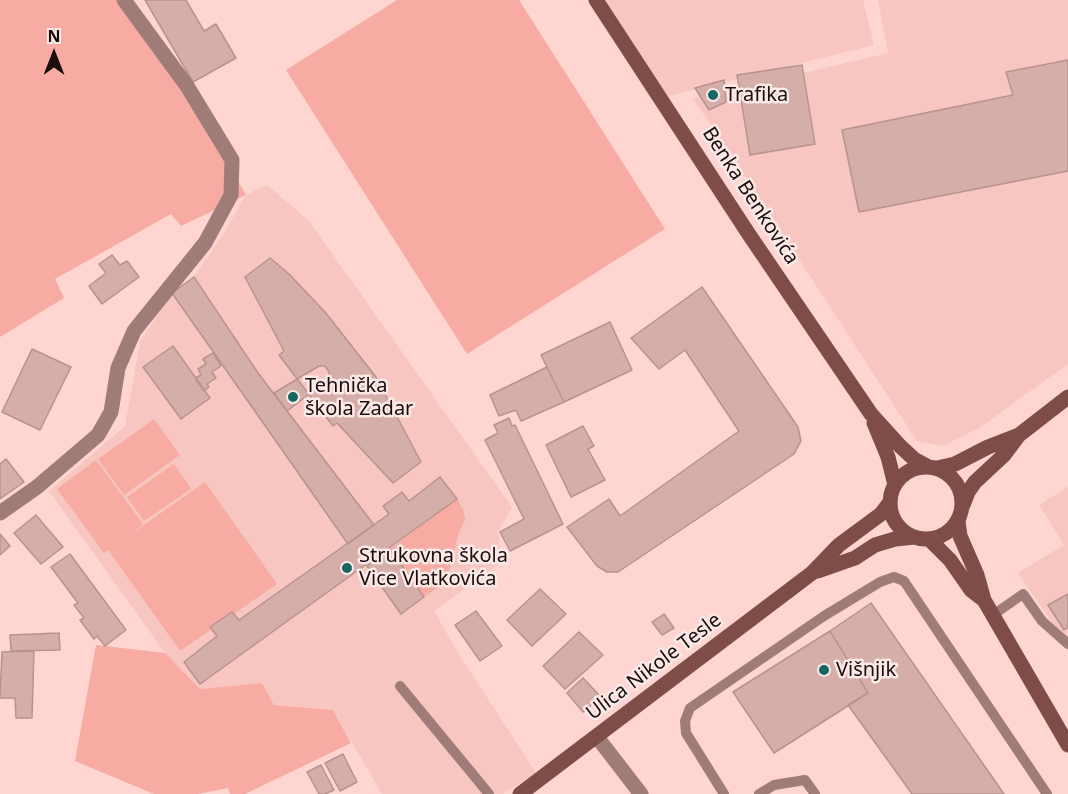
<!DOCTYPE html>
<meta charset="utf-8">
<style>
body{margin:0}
#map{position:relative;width:1068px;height:794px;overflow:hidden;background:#fed5d0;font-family:"Noto Sans",sans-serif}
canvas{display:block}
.north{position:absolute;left:24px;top:24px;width:60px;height:60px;-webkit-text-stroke:4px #fae9e7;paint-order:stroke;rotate:0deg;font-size:16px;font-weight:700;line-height:24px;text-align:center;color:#1b0d0c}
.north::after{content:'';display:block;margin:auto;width:21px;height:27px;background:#1b0d0c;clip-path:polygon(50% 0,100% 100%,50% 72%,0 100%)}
</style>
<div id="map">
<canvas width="1068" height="794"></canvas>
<div class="north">N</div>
</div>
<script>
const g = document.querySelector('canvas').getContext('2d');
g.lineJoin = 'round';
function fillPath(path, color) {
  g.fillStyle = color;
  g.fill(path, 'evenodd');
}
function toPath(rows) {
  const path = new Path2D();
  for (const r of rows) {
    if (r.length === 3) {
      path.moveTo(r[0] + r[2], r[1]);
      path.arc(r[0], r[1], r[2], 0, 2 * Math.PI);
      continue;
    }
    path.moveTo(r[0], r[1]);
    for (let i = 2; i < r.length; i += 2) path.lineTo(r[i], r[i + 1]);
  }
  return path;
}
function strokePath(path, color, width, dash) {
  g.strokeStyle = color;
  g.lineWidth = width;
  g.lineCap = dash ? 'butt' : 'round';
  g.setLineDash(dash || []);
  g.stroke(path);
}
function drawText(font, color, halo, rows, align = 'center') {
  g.font = font + ' "Noto Sans",sans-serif';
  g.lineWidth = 5;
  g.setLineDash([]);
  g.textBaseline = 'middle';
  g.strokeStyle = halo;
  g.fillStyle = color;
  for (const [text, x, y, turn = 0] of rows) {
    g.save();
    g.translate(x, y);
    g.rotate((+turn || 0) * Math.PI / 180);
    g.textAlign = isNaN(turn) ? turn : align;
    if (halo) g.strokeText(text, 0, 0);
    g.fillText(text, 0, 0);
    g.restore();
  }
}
fillPath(toPath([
 [596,0,863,0,874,45,660,98],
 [878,0,1068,0,1068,364,979,428,943,446,917,441,719,136,693,99,888,53],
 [267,185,309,221,512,507,498,532,502,562,434,611,457,651,536,773,503,794,382,794,333,710,274,705,262,683,199,689,165,653,49,491,125,426,140,342,172,293,194,276,221,238,246,195],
 [1068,487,1068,639,1065,641,1018,573,1064,545,1039,505]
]), '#f8c6c0');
fillPath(toPath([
 [0,0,124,0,187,87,246,195,181,226,171,214,55,279,64,298,0,337],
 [397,0,519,0,665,229,467,354,286,70],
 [154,419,180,455,124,495,98,459],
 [96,460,143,524,131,534,205,482,277,584,180,651,108,550,104,553,57,489],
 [174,464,191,489,144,521,127,497],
 [457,499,463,509,465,519,458,535,450,568,440,586,424,597,390,549],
 [96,645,165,653,200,689,262,683,274,705,333,710,351,743,245,794,230,794,228,788,198,794,154,794,75,761]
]), '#f7aba3');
const building = toPath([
 [145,0,186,0,204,31,216,24,236,58,193,82,145,0],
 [1068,60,1068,171,859,212,842,130,1013,95,1006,72,1068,60],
 [802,65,815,144,750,155,737,75,802,65],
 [724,80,726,102,709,110,695,88,724,80],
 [112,255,120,265,127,261,139,277,102,304,89,286,106,273,99,264,112,255],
 [270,258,289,274,325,312,376,377,421,462,393,483,337,423,333,426,279,355,284,351,245,277,270,258],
 [194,277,258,373,374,525,348,544,172,293,194,277],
 [702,287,798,427,801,441,794,454,618,572,607,572,597,566,567,527,609,499,620,516,739,431,685,350,659,369,631,338,702,287],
 [610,322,632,370,564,402,541,355,610,322],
 [173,346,210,398,181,419,143,367,173,346],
 [32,349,71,367,40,430,2,412,32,349],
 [213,353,221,366,212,372,216,378,207,384,209,387,204,391,195,378,201,375,198,369,206,364,203,359,213,353],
 [319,366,325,366,329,372,329,379,287,411,274,393,319,366],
 [547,367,564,402,521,421,516,410,499,416,490,395,547,367],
 [509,418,512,426,515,425,563,524,510,551,500,532,524,519,485,440,498,433,494,425,509,418],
 [583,426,594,446,588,449,605,480,571,497,546,445,583,426],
 [6,459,24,482,0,499,0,464,6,459],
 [440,477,457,499,200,684,184,662,217,636,210,627,232,612,239,620,389,514,383,506,402,492,409,501,440,477],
 [36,515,63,547,41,564,14,533,36,515],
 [0,534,10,546,0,555,0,534],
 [390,549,424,597,401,614,367,566,390,549],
 [70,554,126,630,105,646,97,636,94,639,80,620,84,618,74,605,78,603,51,567,70,554],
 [540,589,566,614,532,646,507,620,540,589],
 [1068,594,1068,627,1064,630,1048,605,1068,594],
 [871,603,1004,794,912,794,848,705,868,693,830,631,871,603],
 [476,611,502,646,480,661,455,625,476,611],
 [664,614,674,628,662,635,652,622,664,614],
 [830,631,868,693,774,753,733,692,830,631],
 [579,632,603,655,565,689,543,666,579,632],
 [59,633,60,650,11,651,10,635,59,633],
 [34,651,32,718,16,718,15,698,0,698,2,652,34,651],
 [583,678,601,697,583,712,567,693,583,678],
 [343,754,357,782,340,791,325,763,343,754],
 [321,765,334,790,325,794,319,794,307,772,321,765]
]);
fillPath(building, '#d5ada9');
strokePath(building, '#b9928e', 1.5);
strokePath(toPath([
 [993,615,1023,594,1042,621,1068,644],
 [400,686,489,794],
 [724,794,686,733,685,721,690,708,824,616,880,582,894,577,904,581,1047,794],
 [759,794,774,785,805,780,815,794]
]), '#a07c78', 10);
strokePath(toPath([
 [0,513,37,487,98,435,111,412,118,368,134,331,205,243,231,195,232,160,187,86,124,0],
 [597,737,641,794]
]), '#a07c78', 15);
strokePath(toPath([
 [596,0,748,233,871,414,900,446,914,459,927,466],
 [874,423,888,457,895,485],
 [926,503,36],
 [937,468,955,464,988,447,1019,435],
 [963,505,968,492,975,482,1004,455,1019,435,1068,397],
 [958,521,960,536,977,575,984,600,1068,745],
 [929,539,950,560,971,590,984,600],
 [818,571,855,558,875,545,895,539,915,537],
 [520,794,812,573,839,545,881,514,890,502]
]), '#7f4d48', 15);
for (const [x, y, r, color] of [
 [713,95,6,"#186664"],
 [293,397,6,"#186664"],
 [347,568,6,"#186664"],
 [824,670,6,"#186664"]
]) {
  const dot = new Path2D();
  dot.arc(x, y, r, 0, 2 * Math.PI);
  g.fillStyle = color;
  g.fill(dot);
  strokePath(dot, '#fae9e7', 2);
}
drawText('20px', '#1b0d0c', '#fae9e7', [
 ["Trafika",725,95],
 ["Tehnička",305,386],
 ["škola Zadar",305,409],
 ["Strukovna škola",359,556],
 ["Vice Vlatkovića",359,579],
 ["Višnjik",836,670]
], 'left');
drawText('20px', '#1b0d0c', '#fae9e7', [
 ["Benka Benkovića",750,196,57],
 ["Ulica Nikole Tesle",654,667,-37]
]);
</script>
